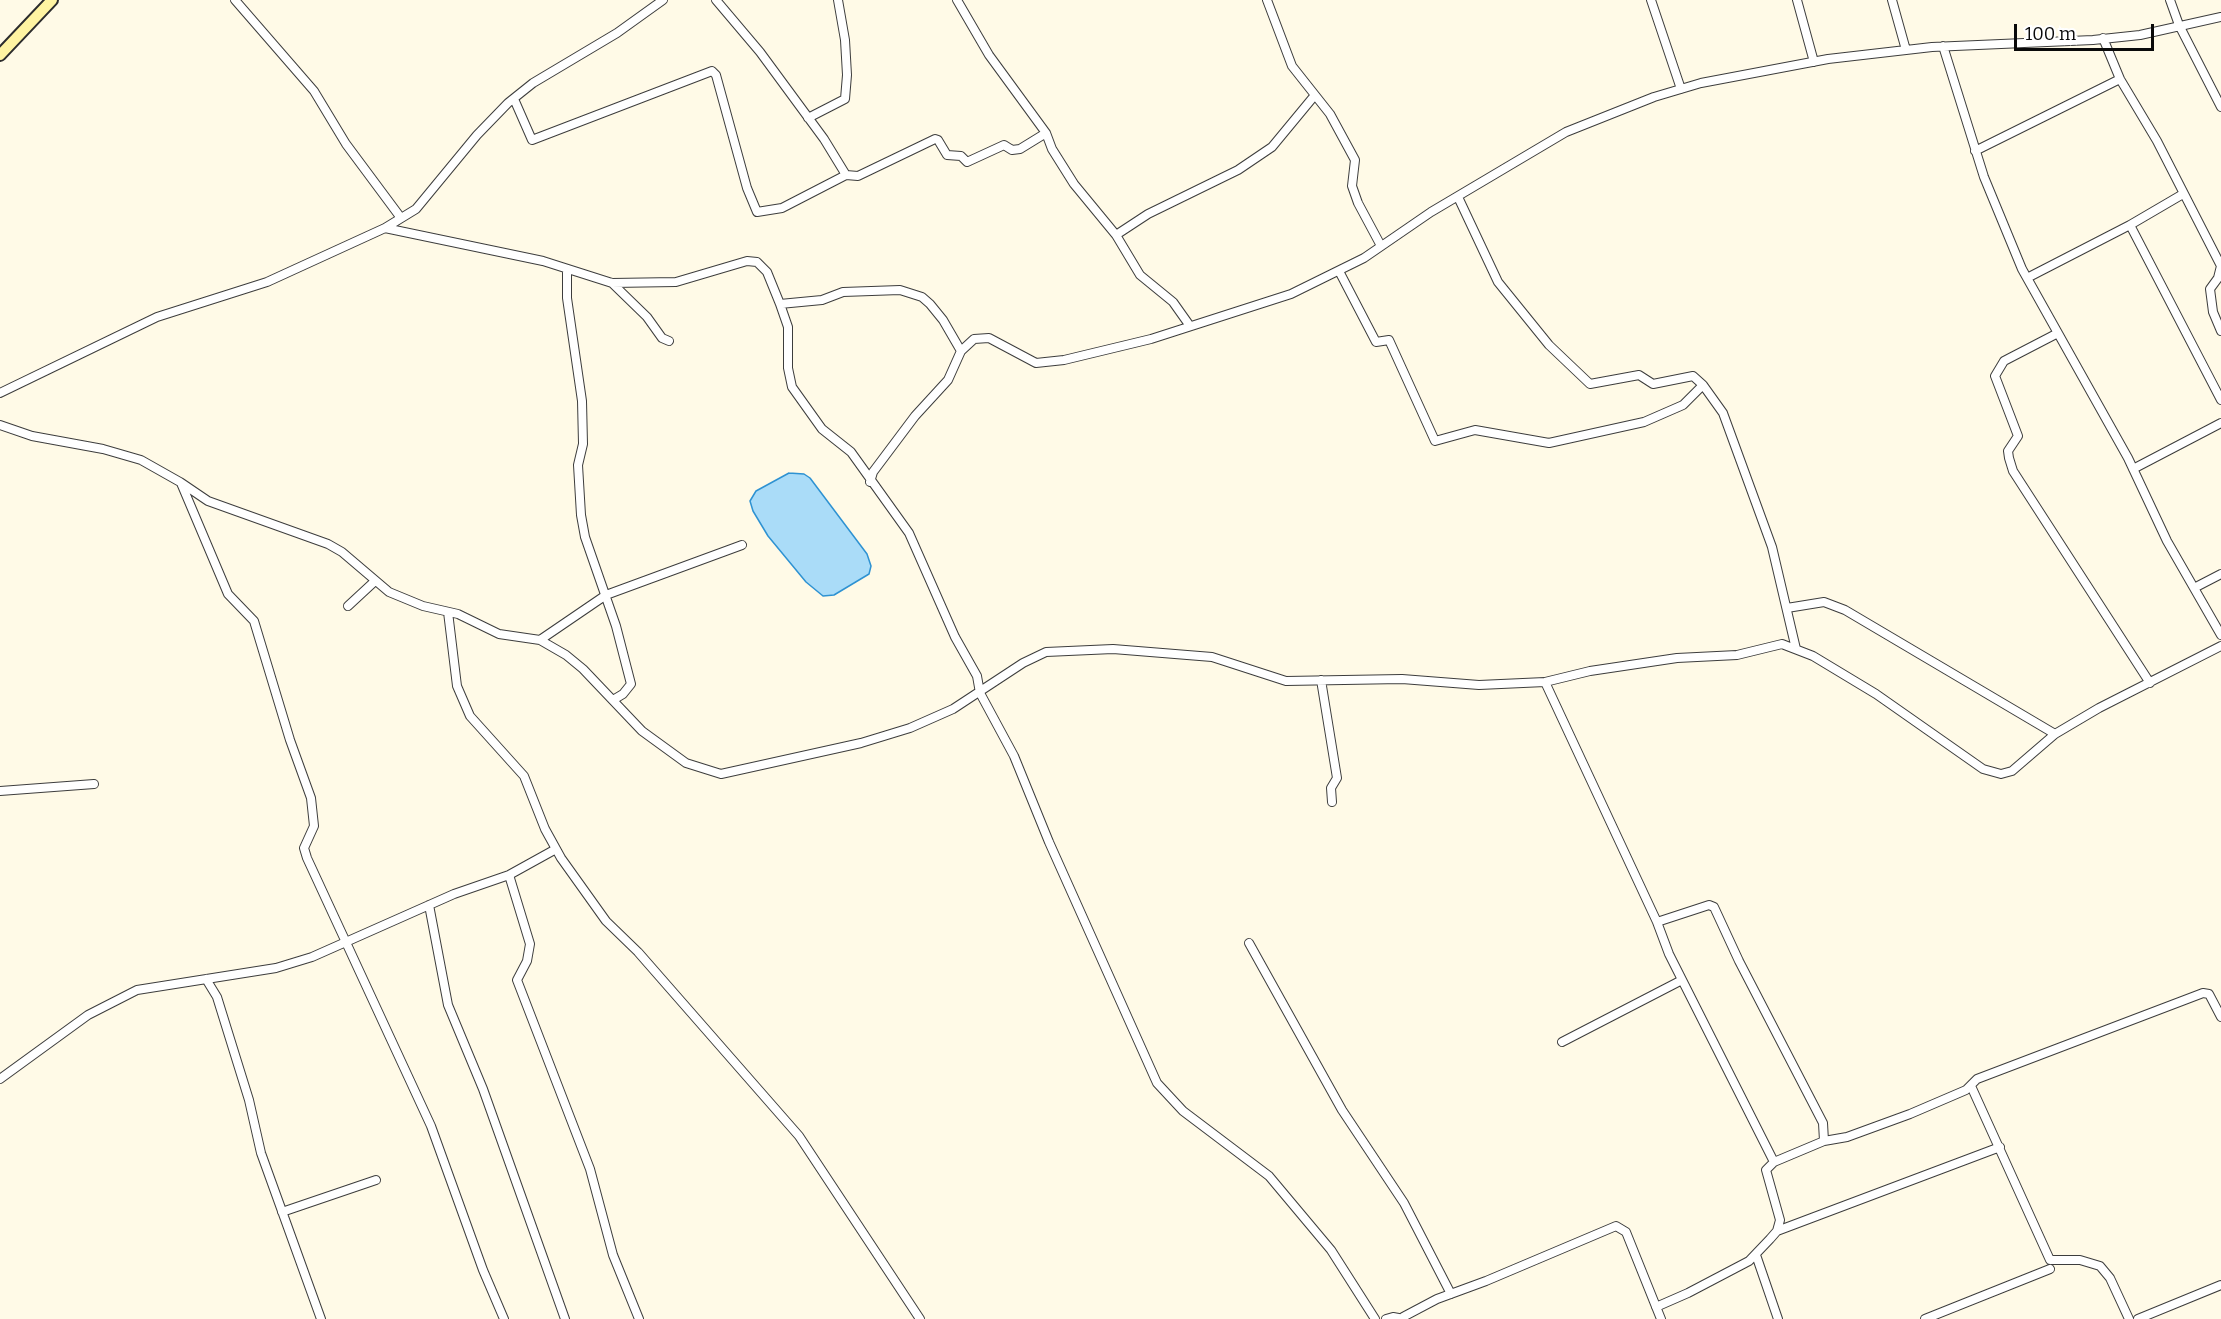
<!DOCTYPE html>
<style>
body{margin:0}
#map{position:relative;width:2221px;height:1319px;overflow:hidden;background:#fffae7;font-family:Bitter,serif}
canvas{display:block}
.scale{position:absolute;left:2014px;top:24px;width:140px;height:27px;box-sizing:border-box;border:3px solid #0a0a0a;border-top:0;padding-left:8px;font-size:18px;line-height:21px;white-space:nowrap;color:#0a0a0a;-webkit-text-stroke:4px #fff;paint-order:stroke}
</style>
<div id="map">
<canvas width="2221" height="1319"></canvas>
<div class="scale">100 m</div>
</div>
<script>
const g = document.querySelector('canvas').getContext('2d');
g.lineJoin = 'round';
function fillPath(path, color) {
  g.fillStyle = color;
  g.fill(path, 'evenodd');
}
function toPath(rows) {
  const path = new Path2D();
  for (const r of rows) {
    path.moveTo(r[0], r[1]);
    for (let i = 2; i < r.length; i += 2) path.lineTo(r[i], r[i + 1]);
  }
  return path;
}
function strokePath(path, color, width, dash) {
  g.strokeStyle = color;
  g.lineWidth = width;
  g.lineCap = dash ? 'butt' : 'round';
  g.setLineDash(dash || []);
  g.stroke(path);
}
const water = toPath([
 [789,473,804,474,810,478,867,554,871,566,869,574,834,595,823,596,806,582,768,536,753,511,750,501,756,491,789,473]
]);
fillPath(water, '#aadcf8');
strokePath(water, '#2e92d2', 1.5);
const street = toPath([
 [235,0,314,91,346,144,401,218],
 [716,0,760,52,824,139,846,175,858,176,935,139,938,140,947,155,961,156,967,162,1004,145,1012,150,1020,149,1046,133],
 [957,0,989,55,1046,133,1052,149,1074,184,1116,235,1140,275,1173,302,1190,326],
 [1267,0,1292,66,1330,114,1355,160,1352,186,1358,203,1380,244],
 [1651,0,1681,89],
 [1797,0,1814,62],
 [1892,0,1906,50],
 [2170,0,2179,25,2221,107],
 [2103,38,2120,79,2157,141,2221,266,2218,278,2210,289,2213,312,2221,331],
 [1943,46,1984,177,2022,269,2128,458,2167,541,2221,635],
 [514,99,532,140,712,71,716,75,747,188,757,212,782,208,846,175],
 [808,118,845,99,847,75,845,40,838,0],
 [1975,151,2120,79],
 [2183,194,2130,225,2221,400],
 [1458,197,1498,282,1549,345,1590,384,1639,375,1653,384,1693,376,1703,385,1723,413,1772,547,1796,649],
 [385,228,543,261,612,283,676,282,747,261,757,262,767,272,780,304,822,300,843,292,900,290,922,297,930,304,943,320,961,351],
 [1116,235,1148,214,1238,170,1272,147,1315,95],
 [567,269,567,298,582,401,583,444,578,465,581,515,585,537,616,626,631,684,623,694,613,700],
 [1339,271,1376,342,1389,340,1435,441,1475,430,1549,443,1644,422,1683,405,1703,385],
 [2027,278,2130,225],
 [612,283,647,317,662,338,669,341],
 [780,304,788,327,788,368,792,387,822,429,851,452,909,533,955,637,977,676,980,693,1014,756,1049,842,1157,1083,1183,1111,1269,1176,1331,1250,1375,1319],
 [2058,333,2004,361,1995,376,2018,436,2008,451,2009,458,2013,471,2150,683],
 [0,393,157,317,267,282,385,228,416,209,477,135,508,103,533,83,617,33,663,0],
 [0,425,32,436,103,449,141,460,180,482,208,501,328,544,342,552,389,592,423,606,458,614,499,634,540,640,566,655,583,669,642,731,686,763,721,774,861,743,910,728,953,709,1023,663,1046,652,1113,649,1212,657,1286,681,1402,679,1479,685,1545,682,1590,671,1677,658,1737,655,1782,644,1813,656,1876,694,1983,769,2001,774,2012,771,2055,734,2099,708,2221,646],
 [2133,469,2221,423],
 [870,482,873,472,915,416,948,380,961,351,974,339,989,338,1036,363,1064,360,1151,339,1291,294,1364,258,1431,212,1566,132,1654,97,1701,83,1828,59,1932,47,2093,40,2140,35,2221,17],
 [181,483,228,594,254,621,290,740,311,798,314,826,304,848,307,858,431,1126,483,1270,504,1319],
 [2194,588,2221,574],
 [348,606,375,581],
 [1787,608,1824,602,1845,610,2055,734],
 [448,612,457,686,470,716,524,776,545,829,561,858,606,921,638,952,799,1136,920,1319],
 [540,640,606,595,742,545],
 [1321,680,1337,778,1331,788,1332,802],
 [1545,682,1657,922,1709,905,1714,907,1739,961,1823,1123,1824,1141,1774,1162,1766,1170,1780,1220,1777,1231,1770,1239,1749,1261,1688,1293,1656,1307],
 [0,791,94,784],
 [509,875,530,944,527,961,517,980,590,1169,613,1255,639,1319],
 [429,905,448,1005,483,1089,565,1319],
 [1657,922,1669,954,1774,1162],
 [1249,943,1342,1110,1404,1203,1451,1294],
 [206,979,217,997,249,1100,261,1153,321,1319],
 [1562,1042,1682,980],
 [0,1079,88,1015,137,990,276,968,312,957,454,894,509,875,556,849],
 [1971,1086,2050,1260,2080,1260,2100,1266,2110,1278,2129,1319],
 [1824,1141,1847,1137,1910,1114,1966,1090,1977,1079,2203,993,2209,994,2221,1017],
 [282,1212,376,1180],
 [1777,1231,2000,1147],
 [1756,1255,1778,1319],
 [1403,1317,1437,1299,1486,1281,1616,1226,1626,1232,1661,1319],
 [1386,1319,1393,1317,1404,1319],
 [1925,1319,2050,1269],
 [2138,1319,2221,1285]
]);
const secondary = toPath([
 [0,55,52,0]
]);
strokePath(street, '#3d3d3d', 10);
strokePath(secondary, '#2c2c2c', 14);
strokePath(street, '#fff', 8);
strokePath(secondary, '#fff4a2', 10);
</script>
